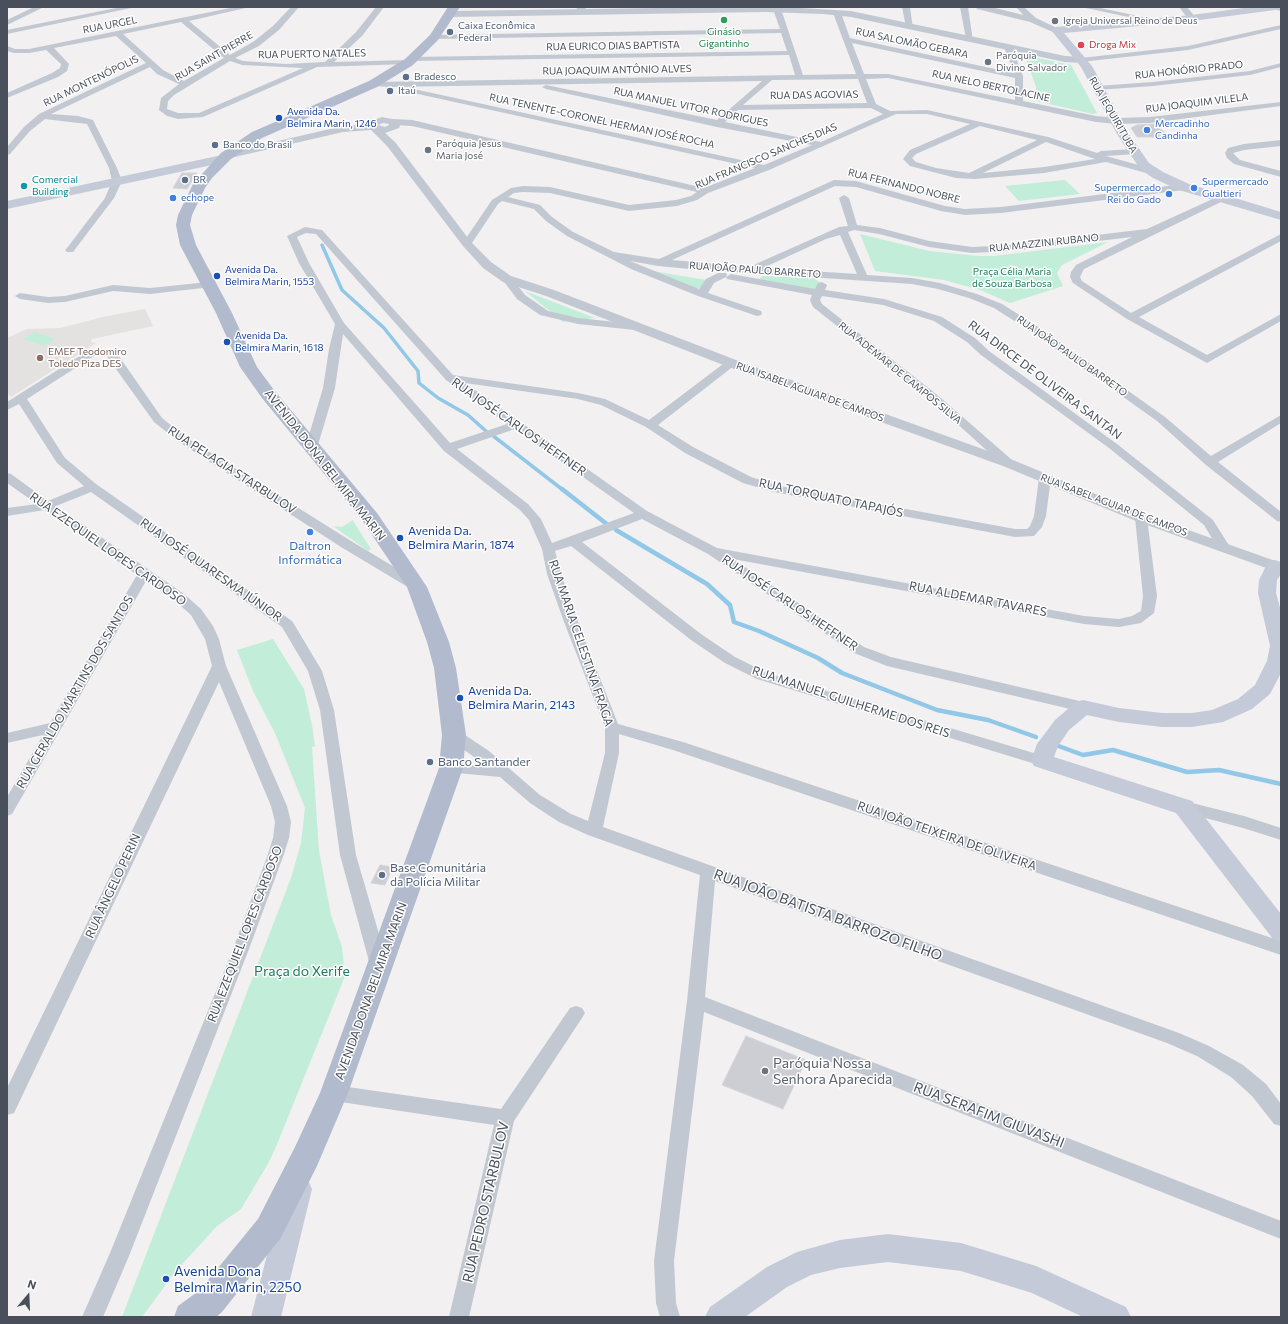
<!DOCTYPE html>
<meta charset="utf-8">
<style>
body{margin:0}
#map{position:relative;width:1288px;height:1324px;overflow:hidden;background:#f2f0f0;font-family:Commissioner,sans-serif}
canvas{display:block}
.frame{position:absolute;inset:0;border:8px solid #49505c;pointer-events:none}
.north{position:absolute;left:8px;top:1276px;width:40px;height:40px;-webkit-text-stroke:3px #fff;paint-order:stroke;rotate:19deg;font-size:11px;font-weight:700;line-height:16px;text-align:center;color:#49505c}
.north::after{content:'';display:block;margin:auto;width:14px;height:18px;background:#49505c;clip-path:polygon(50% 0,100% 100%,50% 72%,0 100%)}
</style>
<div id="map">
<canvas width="1288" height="1324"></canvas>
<div class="frame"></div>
<div class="north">N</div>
</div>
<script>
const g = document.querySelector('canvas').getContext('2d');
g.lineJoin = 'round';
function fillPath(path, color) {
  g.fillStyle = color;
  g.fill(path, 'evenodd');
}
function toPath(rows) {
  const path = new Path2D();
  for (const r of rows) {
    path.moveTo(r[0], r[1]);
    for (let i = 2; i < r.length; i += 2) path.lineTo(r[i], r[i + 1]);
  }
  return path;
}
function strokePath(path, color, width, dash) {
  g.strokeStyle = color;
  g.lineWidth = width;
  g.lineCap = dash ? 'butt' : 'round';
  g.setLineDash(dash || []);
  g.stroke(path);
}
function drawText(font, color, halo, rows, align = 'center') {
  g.font = font + ' Commissioner,sans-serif';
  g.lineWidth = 3;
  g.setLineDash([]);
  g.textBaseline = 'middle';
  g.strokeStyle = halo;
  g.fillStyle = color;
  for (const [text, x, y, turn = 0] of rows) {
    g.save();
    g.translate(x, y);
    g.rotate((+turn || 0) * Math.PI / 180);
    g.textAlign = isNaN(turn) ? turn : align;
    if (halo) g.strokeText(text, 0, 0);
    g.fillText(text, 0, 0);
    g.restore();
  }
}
fillPath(toPath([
 [145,309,153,326,92,339,91,342,96,343,11,397,7,393,7,338,27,329,60,328,103,317]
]), '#e3e2e1');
fillPath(toPath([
 [1023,55,1071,65,1097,113,1093,114,1036,101,1036,87,1027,61],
 [1065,180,1080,194,1019,201,1005,186],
 [860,234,929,251,979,256,994,256,1108,242,1062,265,1057,273,1063,286,1010,303,980,290,944,280,875,271],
 [653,271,706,280,706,281,701,287,693,290],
 [763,276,814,278,820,283,816,289,813,290,761,280,760,278],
 [525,291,595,318,563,322],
 [35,332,55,339,44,346,23,339],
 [353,520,353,521,371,549,368,551,333,526,342,527],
 [273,639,304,689,312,725,315,746,312,747,319,851,331,915,342,947,345,976,278,1142,269,1162,241,1209,217,1226,175,1272,142,1317,122,1317,291,878,301,843,305,808,275,733,253,691,237,650]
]), '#c2edd9');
strokePath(toPath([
 [322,245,342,290,384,328,418,371,419,383,438,398,468,415,487,432],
 [492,435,563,490]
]), '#91c7e7', 3.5);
strokePath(toPath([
 [562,489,608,525],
 [616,530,707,584,730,605,734,622,759,631,818,658,842,673,937,710,988,720,1036,737],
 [1053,744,1083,755,1113,750,1187,772,1219,770,1281,784]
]), '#91c7e7', 4.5);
const building = toPath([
 [1154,124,1171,137,1137,137,1131,128,1137,125,1154,124],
 [182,173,197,173,187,189,173,188,182,173],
 [380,865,393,867,385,885,371,883,380,865],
 [746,1036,806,1060,783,1109,722,1085,746,1036]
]);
fillPath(building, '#cdced4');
strokePath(building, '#d4d5db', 1);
fillPath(toPath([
 [34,7,44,7,7,25,7,20,34,7],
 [121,7,136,7,7,34,7,30,121,7],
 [235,7,250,7,189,21,230,55,253,42,273,26,291,7,299,7,279,30,259,46,235,58,243,61,286,64,325,62,356,32,376,7,384,7,362,36,334,62,409,60,412,57,787,51,781,33,434,39,430,37,434,35,780,29,773,9,778,7,781,9,803,75,856,74,833,13,837,11,841,13,850,38,1014,73,1004,47,1011,45,1023,76,1023,101,1096,116,1116,118,1150,117,1281,102,1281,106,1150,123,1116,124,1096,122,888,78,866,79,876,104,890,111,927,110,1048,137,1097,153,1101,151,1133,149,1137,152,1136,154,1106,156,1153,169,1154,171,1150,174,1106,162,1044,173,975,179,956,178,910,166,903,159,910,150,970,124,927,114,896,114,769,170,708,193,697,200,677,206,629,211,550,193,523,192,514,193,508,197,540,205,552,217,573,232,614,252,659,259,834,180,856,181,945,206,965,209,1001,207,1184,184,1189,187,1184,190,1001,213,965,215,941,211,856,187,835,186,672,260,749,267,839,227,848,226,839,198,844,195,849,198,857,225,880,228,929,241,972,247,1012,245,1147,229,1217,197,1223,197,1223,201,1084,269,1080,277,1082,281,1131,313,1281,234,1281,241,1139,317,1207,355,1281,314,1281,321,1207,363,1127,319,1073,283,1070,277,1071,272,1076,265,1132,237,1012,251,972,253,929,247,879,234,854,230,848,232,867,275,912,278,940,283,977,294,1002,304,1040,328,1165,417,1211,456,1281,415,1281,423,1218,462,1281,512,1281,522,1277,521,1206,465,1157,421,1032,332,994,308,969,298,938,289,912,284,690,269,658,266,630,261,699,289,706,279,718,273,726,273,727,275,726,277,714,283,708,293,761,311,762,313,761,315,757,316,698,296,631,269,567,236,546,221,534,209,502,201,498,204,470,246,464,246,462,244,492,200,511,188,523,186,550,187,629,205,676,200,691,196,697,192,412,126,393,125,389,122,393,119,412,120,704,188,755,168,409,92,405,90,409,88,764,165,812,145,717,127,546,89,542,87,546,85,717,120,762,81,389,87,373,86,369,84,373,82,795,75,789,55,412,61,409,64,317,67,203,117,178,119,167,116,159,110,161,98,179,84,157,74,150,67,51,114,78,116,93,120,117,168,122,181,114,198,73,252,67,252,65,250,67,248,105,198,112,181,109,168,87,124,45,119,30,131,10,154,7,155,7,147,24,127,39,114,146,63,116,36,54,48,69,64,67,71,58,77,7,98,7,93,52,73,60,68,61,64,46,50,29,53,14,53,7,51,7,46,15,49,29,49,235,7],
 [181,22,224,58,184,81,163,70,123,34,181,22],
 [852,43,1015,78,1015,100,888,74,864,74,852,43],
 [230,61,242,65,303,68,199,113,178,113,167,109,168,101,174,95,230,61],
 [858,79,867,103,743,105,772,80,858,79],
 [871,108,883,114,821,142,725,122,738,110,871,108],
 [980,126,1037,140,969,173,936,168,916,162,912,158,916,154,980,126],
 [1046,142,1095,159,1044,167,983,173,1046,142],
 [840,235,857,274,763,268,826,239,840,235],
 [575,7,584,7,590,12,583,14,575,7],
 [902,7,910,7,913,29,906,27,902,7],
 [960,7,968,7,973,41,966,39,960,7],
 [1016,7,1024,7,1036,18,1036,22,1030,22,1016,7],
 [1081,7,1096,7,1161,21,1157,23,1081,7],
 [1179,7,1187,7,1196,18,1195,20,1189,20,1179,7],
 [1272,7,1281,7,1281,11,1273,9,1272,7],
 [1281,25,1281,29,1188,50,1081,62,1077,60,1081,58,1188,46,1281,25],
 [1281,63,1281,67,1250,75,1153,86,1097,90,1093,88,1097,86,1153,82,1250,71,1281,63],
 [1281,140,1281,146,1244,150,1233,153,1240,160,1281,171,1281,177,1234,164,1227,158,1225,153,1228,148,1244,144,1281,140],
 [305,227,322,230,453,375,578,393,605,399,649,420,727,361,735,361,736,363,735,365,658,425,693,447,751,477,780,486,1015,529,1027,529,1030,526,1034,516,1039,478,1045,474,1051,478,1046,516,1042,527,1034,536,1015,537,774,492,743,483,685,453,646,427,601,405,578,399,465,383,647,511,717,548,1084,616,1119,619,1132,616,1141,611,1143,596,1135,518,1141,514,1145,515,1147,518,1157,596,1154,613,1141,623,1119,627,1084,624,733,559,864,647,891,657,1088,703,1090,707,1088,711,1083,712,887,666,854,653,708,554,642,519,582,542,701,634,735,657,767,673,1047,757,1050,761,1047,765,1042,766,757,679,725,663,691,640,571,546,555,551,561,574,578,622,618,724,683,742,1281,941,1281,955,673,750,619,734,619,753,603,827,1179,1033,1209,1046,1243,1065,1266,1084,1281,1104,1281,1126,1274,1124,1252,1096,1231,1077,1197,1056,1167,1043,715,881,705,997,1281,1221,1281,1239,704,1012,674,1261,676,1303,680,1317,660,1317,656,1303,654,1261,687,1001,700,875,588,835,559,822,530,803,500,777,446,772,443,768,446,764,451,763,488,767,449,739,447,735,449,731,454,730,459,731,489,751,540,795,571,814,588,821,605,753,605,727,564,622,547,574,542,549,529,520,520,510,444,451,343,334,335,388,318,445,312,449,306,445,323,388,329,349,335,324,299,263,287,236,305,227],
 [306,233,316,234,446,380,507,424,450,443,344,323,309,263,297,237,306,233],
 [515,429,634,513,552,543,541,519,528,504,457,449,515,429],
 [731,274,815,289,818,283,822,282,827,285,825,290,884,299,942,317,975,338,989,351,1117,444,1213,520,1230,547,1229,550,1219,550,1204,525,1109,448,981,355,967,342,934,321,883,305,822,296,820,300,822,304,941,398,1012,460,1014,463,1012,466,1004,466,933,402,813,307,810,300,812,295,727,279,726,277,731,274],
 [507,276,511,277,525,295,548,311,578,318,635,324,640,327,635,330,578,324,540,315,517,299,502,279,507,276],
 [208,282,213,285,212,287,150,294,113,291,65,302,48,303,20,299,15,296,20,293,48,297,65,296,113,285,150,288,208,282],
 [99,348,116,352,162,418,187,438,351,541,421,583,423,586,421,589,411,589,341,547,179,442,154,422,106,355,94,356,27,399,65,458,96,484,292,621,294,624,322,671,334,710,356,855,388,965,385,970,379,972,373,970,370,965,340,855,320,710,308,671,282,627,91,492,56,506,184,594,201,609,213,626,219,639,226,666,287,806,291,822,289,838,284,854,249,949,129,1256,103,1317,82,1317,110,1253,233,949,268,854,273,838,275,822,271,806,219,682,14,1113,7,1115,7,1088,212,666,205,639,191,615,174,600,146,581,12,814,7,816,7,797,43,735,7,743,7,733,50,723,137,575,45,510,7,516,7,508,37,504,7,483,7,473,11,474,48,501,84,486,57,463,19,404,7,410,7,402,86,352,99,348],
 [1184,801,1244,816,1281,828,1281,840,1243,828,1179,811,1176,807,1179,803,1184,801],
 [576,1006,582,1008,585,1013,582,1018,514,1121,469,1317,449,1317,494,1125,334,1101,327,1099,325,1093,327,1087,334,1085,501,1109,570,1008,576,1006]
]), '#c2c8d1');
fillPath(toPath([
 [724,7,784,7,851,11,1065,56,1081,57,1086,60,1081,63,1065,62,851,17,823,14,765,12,450,17,446,14,450,11,724,7],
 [976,7,991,7,1036,18,1061,30,1059,32,1053,32,1030,22,977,9,976,7],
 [382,117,397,120,400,126,399,128,385,133,395,142,471,242,491,262,511,276,554,290,736,360,1013,460,1146,515,1281,563,1281,569,1275,571,1269,569,1136,521,1003,466,726,366,546,296,503,282,483,268,463,246,387,146,371,130,343,132,226,159,221,156,226,153,343,126,367,124,368,122,382,117],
 [383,123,389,124,389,125,385,127,378,125,383,123]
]), '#c2c8d1');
fillPath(toPath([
 [1251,7,1280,7,1275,10,1192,21,1064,33,1092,66,1129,134,1149,163,1163,172,1189,184,1281,212,1281,220,1179,190,1153,178,1140,169,1117,134,1081,67,1051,30,1056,27,1192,15,1251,7],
 [222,155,226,156,228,159,226,162,7,209,7,201,222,155],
 [1275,560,1281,562,1281,574,1277,580,1276,593,1281,611,1281,673,1270,694,1252,709,1223,722,1192,727,1162,727,1119,722,1087,715,1069,730,1058,746,1054,757,1192,801,1281,914,1281,942,1273,939,1176,813,1034,766,1031,761,1037,744,1055,720,1076,702,1083,700,1119,708,1162,713,1192,713,1212,710,1238,699,1255,685,1267,661,1270,646,1258,593,1259,580,1268,562,1275,560],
 [298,1176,308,1180,312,1189,281,1317,251,1317,284,1189,288,1180,298,1176],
 [888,1234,961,1243,1036,1266,1126,1307,1131,1317,1083,1317,1032,1293,961,1271,888,1262,840,1268,811,1275,787,1287,745,1317,705,1317,710,1307,767,1267,797,1252,840,1240,888,1234]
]), '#c4cad7');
fillPath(toPath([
 [448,7,460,7,438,40,413,65,377,87,262,138,231,159,212,178,205,188,192,215,190,225,196,245,232,313,257,367,274,390,377,513,427,587,449,642,456,668,466,735,463,768,348,1093,317,1166,280,1239,222,1312,216,1317,174,1317,178,1306,200,1290,258,1219,295,1147,320,1093,439,768,442,735,434,668,427,642,407,587,362,520,262,398,240,367,216,313,180,245,176,225,178,215,193,184,221,153,252,132,369,81,405,59,430,35,448,7]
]), '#b1bbcd');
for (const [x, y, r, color] of [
 [724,20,4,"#2e9e5b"],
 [1055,21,4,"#6b7280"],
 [450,32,4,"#5c6f8a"],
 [1081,45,4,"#e0444e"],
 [988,62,4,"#6b7280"],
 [406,77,4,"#5c6f8a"],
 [390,91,4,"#5c6f8a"],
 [279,118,4,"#1a4fb4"],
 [1147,130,4,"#3f7fe0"],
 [215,145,4,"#5c6f8a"],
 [428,150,4,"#6b7280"],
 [185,180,4,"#5c6f8a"],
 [24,186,4,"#0f9aa8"],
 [1194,188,4,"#3f7fe0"],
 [1169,194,4,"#3f7fe0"],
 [173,198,4,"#3f7fe0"],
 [217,276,4,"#1a4fb4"],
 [227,342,4,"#1a4fb4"],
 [40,358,4,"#8d6e63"],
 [310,532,4,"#3f7fe0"],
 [400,538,4,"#1a4fb4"],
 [460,698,4,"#1a4fb4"],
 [430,762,4,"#5c6f8a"],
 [382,875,4,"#5c6f8a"],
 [765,1071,4,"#6b7280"],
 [166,1279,4,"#1a4fb4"]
]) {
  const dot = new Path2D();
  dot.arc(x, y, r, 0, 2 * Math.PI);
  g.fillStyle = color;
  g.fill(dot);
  strokePath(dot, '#fff', 1.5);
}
drawText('10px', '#5b616d', '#fff', [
 ["Igreja Universal Reino de Deus",1063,21],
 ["Paróquia",996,56],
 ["Divino Salvador",996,68],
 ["Paróquia Jesus",436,144],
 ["Maria José",436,156]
], 'left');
drawText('10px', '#49505c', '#fff', [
 ["RUA URGEL",110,25,-11],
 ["RUA SALOMÃO GEBARA",912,43,12],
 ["RUA EURICO DIAS BAPTISTA",613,46,-1],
 ["RUA PUERTO NATALES",312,54,-1],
 ["RUA SAINT PIERRE",214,56,-30],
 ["RUA JOAQUIM ANTÔNIO ALVES",617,70,-1],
 ["RUA HONÓRIO PRADO",1189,70,-6],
 ["RUA MONTENÓPOLIS",91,81,-26],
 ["RUA NELO BERTOLACINE",991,86,12],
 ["RUA DAS AGOVIAS",814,95,-1],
 ["RUA JOAQUIM VILELA",1197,103,-7],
 ["RUA MANUEL VITOR RODRIGUES",691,107,12],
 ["RUA JEQUIRITUBA",1113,115,60],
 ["RUA TENENTE-CORONEL HERMAN JOSÉ ROCHA",602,121,12],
 ["RUA FRANCISCO SANCHES DIAS",766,156,-23],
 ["RUA FERNANDO NOBRE",904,186,14],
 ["RUA MAZZINI RUBANO",1044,243,-6],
 ["RUA JOÃO PAULO BARRETO",755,270,4],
 ["RUA JOÃO PAULO BARRETO",1072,356,35],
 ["RUA ADEMAR DE CAMPOS SILVA",900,373,39],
 ["RUA ISABEL AGUIAR DE CAMPOS",810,392,20],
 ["RUA ISABEL AGUIAR DE CAMPOS",1114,505,21]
]);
drawText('10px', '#4e5e75', '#fff', [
 ["Caixa Econômica",458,26],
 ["Federal",458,38],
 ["Bradesco",414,77],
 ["Itaú",398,91],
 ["Banco do Brasil",223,145],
 ["BR",193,180]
], 'left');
drawText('10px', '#27864d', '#fff', [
 ["Ginásio",724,32],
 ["Gigantinho",724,44]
]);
drawText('10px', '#be3a42', '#fff', [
 ["Droga Mix",1089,45]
], 'left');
drawText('10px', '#164399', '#fff', [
 ["Avenida Da.",287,112],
 ["Belmira Marin, 1246",287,124],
 ["Avenida Da.",225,270],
 ["Belmira Marin, 1553",225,282],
 ["Avenida Da.",235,336],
 ["Belmira Marin, 1618",235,348]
], 'left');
drawText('10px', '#366cbe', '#fff', [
 ["Mercadinho",1155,124],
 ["Candinha",1155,136],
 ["Supermercado",1202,182],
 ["Gualtieri",1202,194],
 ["Supermercado",1161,188,"right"],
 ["Rei do Gado",1161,200,"right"],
 ["echope",181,198]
], 'left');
drawText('10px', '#0d838f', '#fff', [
 ["Comercial",32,180],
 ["Building",32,192]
], 'left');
drawText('10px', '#1d7b5b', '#fff', [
 ["Praça Célia Maria",1012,272],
 ["de Souza Barbosa",1012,284]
]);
drawText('10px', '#785e54', '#fff', [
 ["EMEF Teodomiro",48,352],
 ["Toledo Piza DES",48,364]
], 'left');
drawText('12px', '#49505c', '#fff', [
 ["RUA DIRCE DE OLIVEIRA SANTAN",1045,380,37],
 ["RUA JOSÉ CARLOS HEFFNER",519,427,35],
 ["AVENIDA DONA BELMIRA MARIN",325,465,52],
 ["RUA PELAGIA STARBULOV",232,470,33],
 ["RUA TORQUATO TAPAJÓS",831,498,12],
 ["RUA EZEQUIEL LOPES CARDOSO",108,549,35],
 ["RUA JOSÉ QUARESMA JÚNIOR",211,570,35],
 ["RUA ALDEMAR TAVARES",978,599,11],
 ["RUA JOSÉ CARLOS HEFFNER",790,603,34],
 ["RUA MARIA CELESTINA FRAGA",581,643,71],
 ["RUA GERALDO MARTINS DOS SANTOS",75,692,-60],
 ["RUA MANUEL GUILHERME DOS REIS",851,702,18],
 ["RUA JOÃO TEIXEIRA DE OLIVEIRA",947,836,19],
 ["RUA ÂNGELO PERIN",113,886,-65],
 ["RUA EZEQUIEL LOPES CARDOSO",245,934,-69],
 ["AVENIDA DONA BELMIRA MARIN",371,991,-70]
]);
drawText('12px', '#164399', '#fff', [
 ["Avenida Da.",408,531],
 ["Belmira Marin, 1874",408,545],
 ["Avenida Da.",468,691],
 ["Belmira Marin, 2143",468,705]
], 'left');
drawText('12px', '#366cbe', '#fff', [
 ["Daltron",310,546],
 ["Informática",310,560]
]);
drawText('12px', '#4e5e75', '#fff', [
 ["Banco Santander",438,762],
 ["Base Comunitária",390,868],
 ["da Polícia Militar",390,882]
], 'left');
drawText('14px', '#49505c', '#fff', [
 ["RUA JOÃO BATISTA BARROZO FILHO",828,915,20],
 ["RUA SERAFIM GIUVASHI",989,1115,21],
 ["RUA PEDRO STARBULOV",486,1202,-77]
]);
drawText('14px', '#1d7b5b', '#fff', [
 ["Praça do Xerife",302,971]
]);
drawText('14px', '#5b616d', '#fff', [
 ["Paróquia Nossa",773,1063],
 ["Senhora Aparecida",773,1079]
], 'left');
drawText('14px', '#164399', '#fff', [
 ["Avenida Dona",174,1271],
 ["Belmira Marin, 2250",174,1287]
], 'left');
</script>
